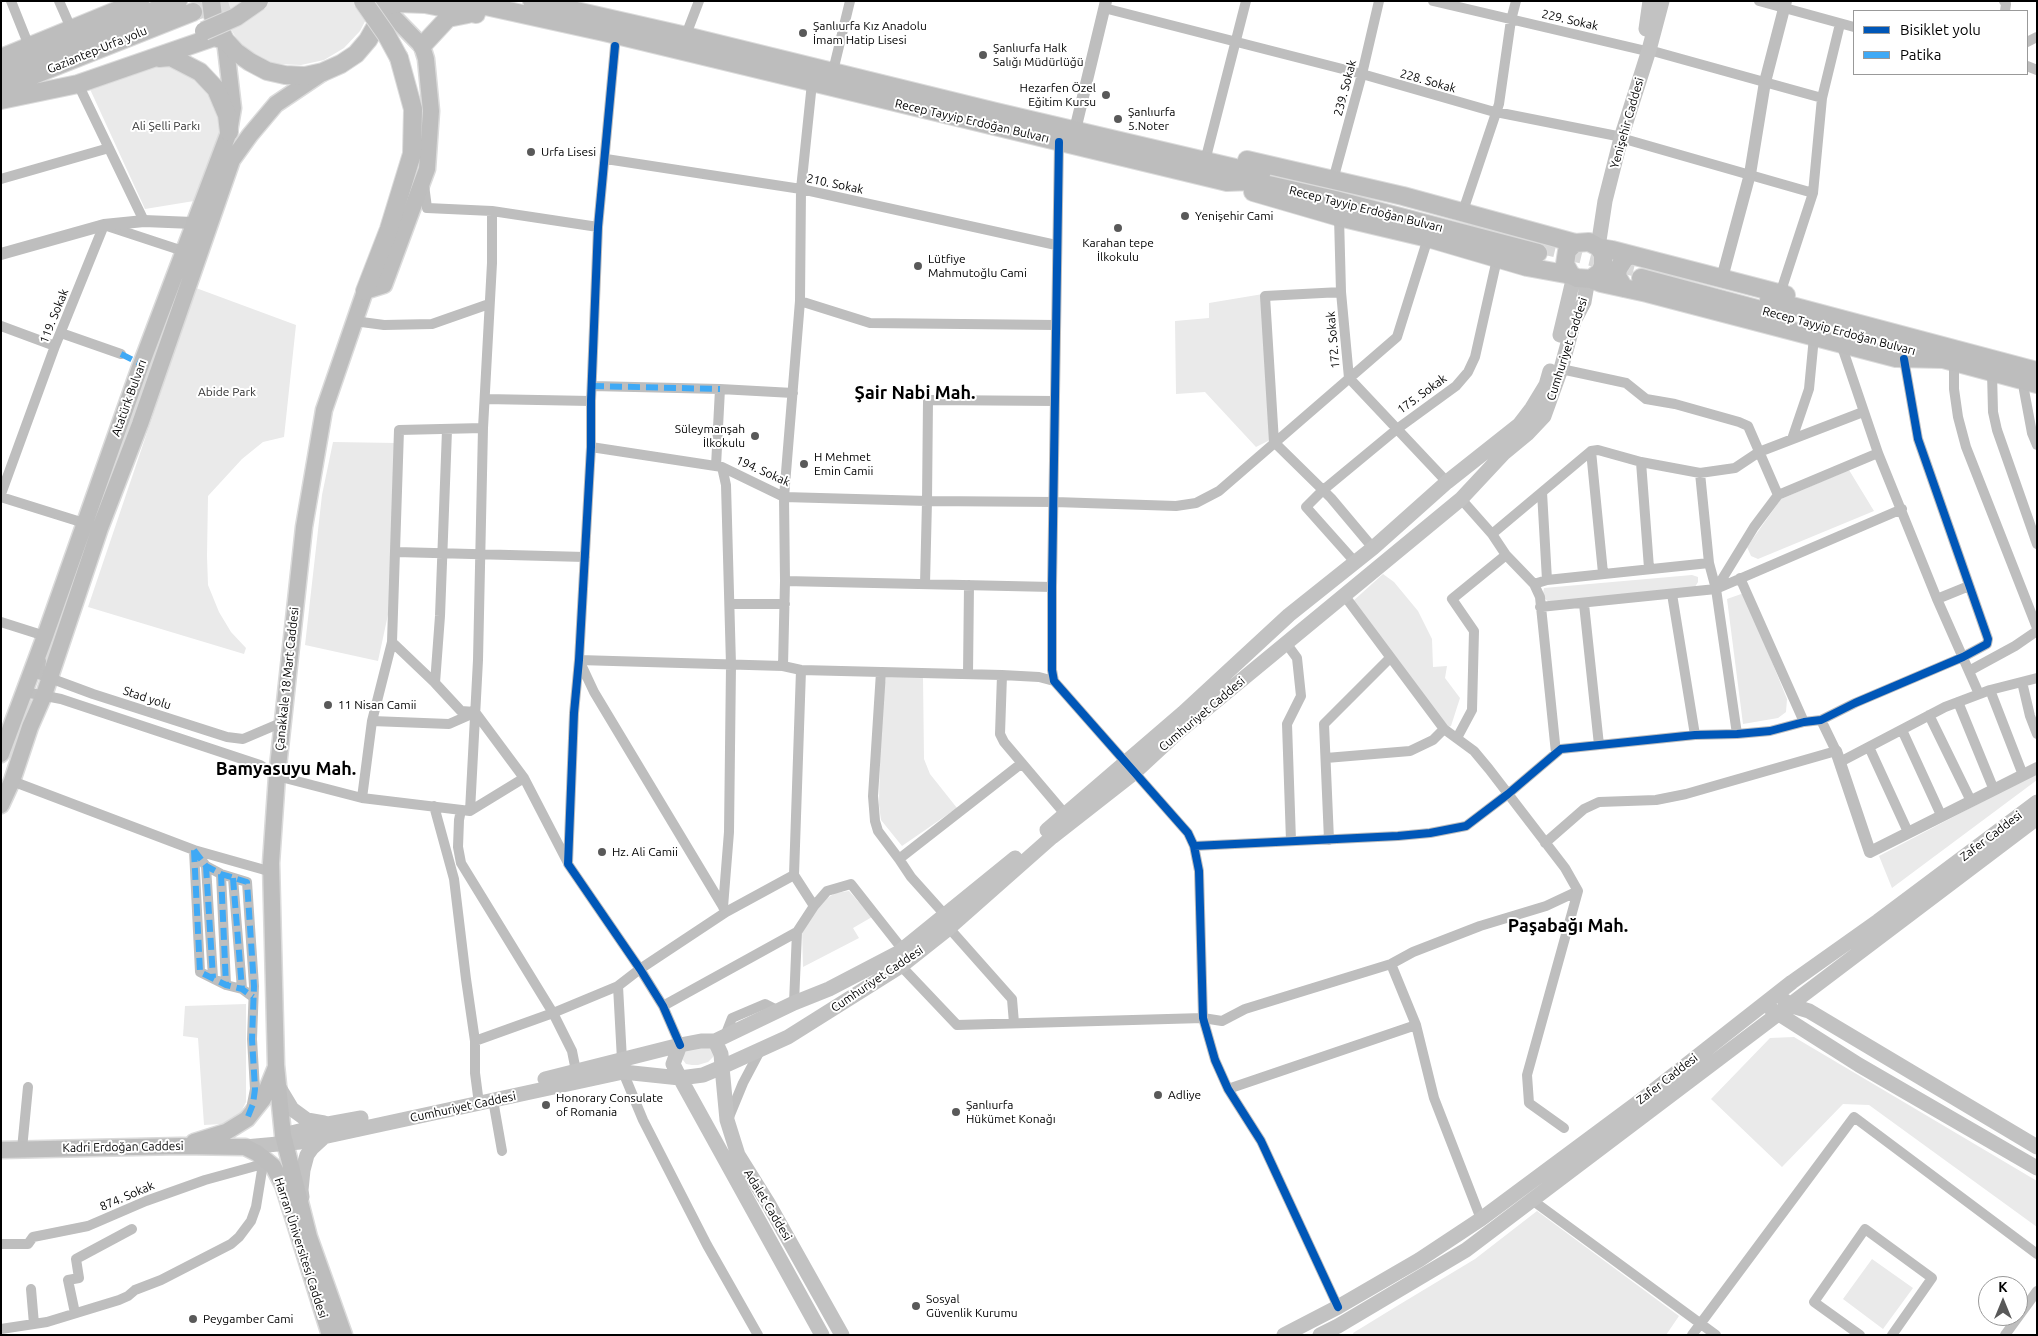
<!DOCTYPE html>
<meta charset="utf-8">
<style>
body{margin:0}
#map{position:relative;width:2038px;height:1336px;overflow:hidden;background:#fff;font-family:Ubuntu,sans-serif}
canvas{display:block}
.frame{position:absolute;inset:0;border:2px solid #000;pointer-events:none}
.legend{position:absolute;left:1853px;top:10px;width:175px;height:65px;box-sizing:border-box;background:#fff;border:1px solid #999;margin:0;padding:6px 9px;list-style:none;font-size:15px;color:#000}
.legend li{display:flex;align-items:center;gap:10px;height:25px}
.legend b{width:25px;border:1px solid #999}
.north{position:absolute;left:1978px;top:1276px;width:50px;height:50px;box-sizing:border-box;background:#fff;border:1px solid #999;border-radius:50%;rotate:0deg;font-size:14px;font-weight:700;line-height:20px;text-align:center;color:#000}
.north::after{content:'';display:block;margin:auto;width:18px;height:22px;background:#595959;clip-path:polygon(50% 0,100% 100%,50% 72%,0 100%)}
</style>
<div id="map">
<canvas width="2038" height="1336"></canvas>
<div class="frame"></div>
<ul class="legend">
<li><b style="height:6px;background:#0057b8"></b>Bisiklet yolu</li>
<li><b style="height:6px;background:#3fa9f5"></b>Patika</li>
</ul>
<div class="north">K</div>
</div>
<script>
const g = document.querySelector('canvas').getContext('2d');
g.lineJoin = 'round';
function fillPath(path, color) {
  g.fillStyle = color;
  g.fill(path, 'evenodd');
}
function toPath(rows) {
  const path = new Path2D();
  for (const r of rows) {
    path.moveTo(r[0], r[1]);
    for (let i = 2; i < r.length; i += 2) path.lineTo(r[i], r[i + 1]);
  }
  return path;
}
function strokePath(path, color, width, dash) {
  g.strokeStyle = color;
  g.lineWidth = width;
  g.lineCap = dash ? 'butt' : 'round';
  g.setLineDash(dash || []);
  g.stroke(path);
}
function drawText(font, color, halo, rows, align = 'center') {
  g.font = font + ' Ubuntu,sans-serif';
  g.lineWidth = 4;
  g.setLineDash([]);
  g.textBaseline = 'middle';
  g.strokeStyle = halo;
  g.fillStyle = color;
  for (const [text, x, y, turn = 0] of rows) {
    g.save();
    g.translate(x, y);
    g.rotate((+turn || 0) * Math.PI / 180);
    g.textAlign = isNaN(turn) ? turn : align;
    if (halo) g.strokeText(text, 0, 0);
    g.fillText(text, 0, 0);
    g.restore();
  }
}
fillPath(toPath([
 [221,1,373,1,371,10,360,31,344,48,324,60,301,65,277,64,256,58,240,44,227,23],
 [163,63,194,77,211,94,223,128,205,180,194,201,145,209,89,87],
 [196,288,296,325,284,437,263,442,242,459,208,496,207,556,208,585,219,612,231,632,246,648,244,654,88,607],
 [1263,294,1272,439,1256,447,1205,392,1176,394,1175,321,1209,318,1209,303],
 [333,442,396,443,389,610,378,661,305,645,322,495],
 [1849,470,1874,511,1758,559,1751,556,1747,547,1781,499],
 [1383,574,1394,582,1418,611,1432,639,1433,667,1447,666,1445,678,1460,698,1451,726,1448,727,1352,602],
 [1692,575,1698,577,1698,582,1695,587,1550,603,1544,598,1543,593,1544,588],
 [1744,593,1787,699,1786,712,1778,718,1743,724,1727,599],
 [886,677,923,677,924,759,930,774,957,808,902,846,881,820,879,805,880,752,883,694],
 [2037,773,2037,780,1892,888,1879,856],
 [849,891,872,917,853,928,859,938,803,967,802,929,823,901,835,893],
 [246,1004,246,1102,240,1114,231,1120,222,1124,204,1125,198,1038,183,1036,185,1006],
 [1794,1037,2037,1181,2037,1227,1869,1105,1843,1104,1782,1167,1711,1099,1770,1038],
 [711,1045,715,1055,708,1062,698,1065,692,1065,686,1064,683,1060,684,1051],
 [1537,1211,1679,1316,1666,1335,1354,1335,1353,1333,1397,1306,1475,1259],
 [1872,1259,1913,1288,1883,1329,1843,1299]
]), '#eaeaea');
strokePath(toPath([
 [193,12,228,1],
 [1538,244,1641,269]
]), '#d9d9d9', 18, [18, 9]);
const primary = toPath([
 [1,754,45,636,139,370,229,132,233,108,225,40],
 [1,805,12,781,30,727,44,695,100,528,140,424,232,160,250,135,276,104,322,73],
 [194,1142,226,1132,247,1119,263,1099,276,1067],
 [1,1150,180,1146,245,1147,257,1153,273,1166,283,1185,330,1335],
 [344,1335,309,1237,283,1135,276,1065,271,863,277,776,304,527,324,410,365,291,384,285,427,169,431,111,426,59,422,46,383,6]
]);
const trunk = toPath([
 [211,1,213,16,225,40,236,52,250,62,267,71,285,75,305,76,323,72,341,64,356,54,368,40,377,24,382,9],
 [463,1,604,32,1227,182,1251,181,1335,200,1538,253],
 [532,1,682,35,996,112,1261,174],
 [383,6,398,3,425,4,476,14],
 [422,46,448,18,468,14],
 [1,58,140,1],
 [159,58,171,57,200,72,216,89,227,115,229,132],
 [1,73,178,1],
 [1,88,193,12],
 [1,100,78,84,214,37,225,40],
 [1247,160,1403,196,1575,243],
 [1253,192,1339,217,1428,238,1527,267,1571,275],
 [1600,248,1612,250,1786,295],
 [1641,278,1783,316],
 [1591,279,1600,272,1603,266,1603,254,1598,247,1589,242,1575,243,1567,251,1565,264,1571,275,1577,278,1591,279,1601,283,1647,293,1896,358,1943,359],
 [1624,288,1617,276,1618,269,1625,258,1632,255],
 [365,291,389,229,412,154,413,109,399,58],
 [1769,300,2037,371],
 [1932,356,2037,384]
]);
strokePath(primary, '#dbdbdb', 19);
strokePath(trunk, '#dbdbdb', 20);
strokePath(toPath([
 [11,1,29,46],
 [59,1,70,26],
 [1433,1,1642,50],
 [1759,1,1854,27],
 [2004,1,2006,4,2005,11],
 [1104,8,1362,74,1491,111,1617,136],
 [689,27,699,1],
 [2027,42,2037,37],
 [615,46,598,227,591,401,591,447,579,660,574,713,568,864,640,969,663,1006,680,1045],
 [1649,50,1822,98],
 [2027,66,2037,70],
 [833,71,850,1],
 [78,84,144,221],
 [1621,138,1813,193],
 [1059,142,1052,587,1052,670,1054,681,1188,833,1194,846,1199,871,1203,1018,1215,1060,1228,1089,1261,1141,1338,1307],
 [606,159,801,189,1056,245],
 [1205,161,1246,1],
 [1,179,109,148],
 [1333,180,1362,74,1379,1],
 [424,185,427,208,492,211,598,227],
 [1463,211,1499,104,1511,20,1516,1],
 [1339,217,1341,292,1349,378,1447,482],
 [1341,292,1265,296,1274,442,1331,498,1373,548],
 [1780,294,1813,193,1822,98,1840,24],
 [800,301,870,323,1055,325],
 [354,321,384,325,432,324,489,304],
 [1,326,55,346],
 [61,333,121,354],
 [1841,344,1878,453,1937,599,1979,694],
 [1954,362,1954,389,1958,417,1966,447,2037,628],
 [1561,369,1626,383,1646,399,1675,404,1739,422,1748,426,1778,495,1754,527,1716,589],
 [1992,372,1993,412,1997,430,2037,544],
 [2024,381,2024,390,2032,433,2037,445],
 [592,386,720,389],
 [485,399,591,401],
 [447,430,440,616,435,683,461,711,475,712,524,778,568,863],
 [1792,439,1809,389,1814,337],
 [591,447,722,467,784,497,927,501,928,400,1055,401],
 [1591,451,1603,573],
 [1641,462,1649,568],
 [716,466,720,389,793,393],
 [722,467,726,485,731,665,729,832,723,907],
 [1700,473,1709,563,1716,589,1737,734],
 [1542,492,1547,580],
 [1,494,55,346,104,225,183,251],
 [1778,495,1878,453],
 [1,497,84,523],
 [1461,499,1492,534,1506,555,1534,584,1540,597,1556,753],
 [1492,534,1591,451,1598,450,1641,462,1700,473,1735,468,1759,452,1863,412],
 [396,552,585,557],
 [1355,562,1306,507,1322,491,1397,429,1456,386,1468,372,1475,357,1497,259],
 [1740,578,1804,722],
 [785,581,784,497,800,301,801,189,812,83],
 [925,584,927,501,1055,502,1176,506,1196,503,1219,491,1397,337,1428,238],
 [1534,584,1547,580,1709,563],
 [1672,594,1695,735],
 [1344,595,1444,729,1474,751,1489,769,1565,868,1578,891,1527,1075,1529,1103,1564,1128],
 [1937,599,1969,586],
 [730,604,785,604],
 [1584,604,1599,745],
 [1540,607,1716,589,1902,509],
 [1,622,45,636,44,642],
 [392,642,435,683],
 [1286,643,1297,658,1301,696,1287,724,1291,841],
 [41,661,39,674,93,694,227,737,243,739,283,722],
 [783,666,785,581,1052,587],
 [1969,671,2015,646,2037,631],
 [881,672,873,796,875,821,878,831,899,859,1022,763],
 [968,674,969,585],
 [1002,675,1000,734,1004,742,1065,814],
 [2022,682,2030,716,2037,734],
 [1990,690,2023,775],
 [25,692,61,699,260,765,277,776,362,798,470,811,524,778],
 [1958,702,1994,790],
 [1929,715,1971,801],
 [372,721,449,724,474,713],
 [1902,730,1941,815],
 [1457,738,1472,710,1474,631,1452,599,1506,555],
 [1869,747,1908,832],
 [1326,758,1410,751,1433,740,1444,729],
 [1840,762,1945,707,1990,690,2037,678],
 [12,781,194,850,272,872],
 [362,798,372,721,392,642,399,430,483,428],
 [434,806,454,879,466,979,475,1041,475,1073,478,1096],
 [461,810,459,820,458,847,461,863,553,1013,572,1051,576,1071],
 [470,811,478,660,483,428,492,263,492,211],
 [1329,840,1324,724,1390,658],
 [1545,843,1584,809,1599,802,1656,800,1686,794,1836,751,1821,720],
 [1194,846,1398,836,1430,833,1466,826,1508,794,1561,749,1695,735,1737,734,1770,731,1804,722,1821,720,1855,703,1963,657,1987,644,1988,639,1918,439,1904,359],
 [194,850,206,866,221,874,247,882,254,986,252,1039,255,1089,251,1109],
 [194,850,200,972,226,985,242,989,253,997],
 [899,859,911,877,946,916],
 [206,866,213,978],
 [221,874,226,985],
 [794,875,801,670],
 [233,878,242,989],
 [722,905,594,692,579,660,783,666,801,670,1002,675,1039,677,1054,681],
 [814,906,827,891,851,884,903,950],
 [949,928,1012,999,1014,1023],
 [1391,964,1416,1025,1434,1098,1481,1219],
 [897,965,901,966,957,1025,1203,1018,1222,1021,1245,1009,1391,964,1413,952,1480,926,1546,906,1578,891],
 [618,986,622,1060],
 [663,1006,797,932],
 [725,1036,732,1018,765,1004,779,1011],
 [475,1041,553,1013,618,986,640,969,726,912,794,875,814,906,797,932,794,1003],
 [623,1072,643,1120,707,1245,758,1335],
 [1228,1089,1416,1025],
 [493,1100,502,1151],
 [729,1117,743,1083,761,1049],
 [22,1149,28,1087],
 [1532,1200,1716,1335],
 [1,1244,28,1244,33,1237,88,1226,146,1201,205,1180,263,1164,256,1207,251,1221,239,1237,231,1244,161,1280,135,1290,128,1296,119,1300,47,1322,1,1329],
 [31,1289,34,1324],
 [75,1313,68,1280,79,1278,76,1259,132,1229],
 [1692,1335,1854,1117,2037,1254],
 [1860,1335,1814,1302,1865,1229,1932,1278,1892,1335],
 [2005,1335,2037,1291]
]), '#bebebe', 10);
strokePath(toPath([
 [1075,130,1106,1],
 [1,254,104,225,144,221,193,223],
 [1722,278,1750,174,1765,82,1786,1],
 [1836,751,1870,852,2037,768]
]), '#bebebe', 12);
strokePath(toPath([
 [1646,29,1650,1],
 [1598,247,1605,201,1621,138,1649,50,1662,1],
 [1560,335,1574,276],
 [1047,830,1183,713,1289,615,1373,548,1447,482,1519,425,1532,408,1546,385,1550,371],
 [1784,1000,1789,1005,1809,1011,2037,1147],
 [1771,1009,1859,1065,2037,1168],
 [715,1041,794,1003,829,989,898,953,1015,858],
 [545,1079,680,1045,701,1041,715,1041,721,1054,722,1067,703,1075,680,1078,673,1064,680,1045],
 [280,1089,292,1109,307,1120,324,1123],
 [283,1135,328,1124,361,1118],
 [245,1147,300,1142,623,1072,680,1078,822,1335],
 [302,1197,301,1190,303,1170,307,1155,312,1148,324,1137],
 [842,1335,768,1203,738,1155,727,1120,722,1067,788,1037,901,966,949,928,1052,837,1135,772,1176,734,1461,499,1504,453,1527,434,1544,416,1561,369,1574,321,1584,302,1588,279],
 [1284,1335,1338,1307,1419,1260,1481,1219,1648,1095,1792,982,1878,921,2037,802],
 [1320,1335,1338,1326,1466,1250,2037,818]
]), '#c2c2c2', 15);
strokePath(primary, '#bdbdbd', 16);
strokePath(trunk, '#bdbdbd', 18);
const trunkBridge = toPath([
 [363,1,386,34,399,58],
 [204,31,236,17,259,1]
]);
strokePath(trunkBridge, '#dbdbdb', 20, []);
strokePath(trunkBridge, '#bdbdbd', 18);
strokePath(toPath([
 [121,354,141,364],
 [592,386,720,389],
 [194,850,206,866,221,874,247,882,254,986,252,1039,255,1089,253,1104,247,1119],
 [194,850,200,972,226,985,242,989,253,997],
 [206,866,213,978],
 [221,874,226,985],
 [233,878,242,989]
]), '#3fa9f5', 6, [12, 6]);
strokePath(toPath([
 [615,46,598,227,591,401,591,447,579,660,574,713,568,864,640,969,663,1006,680,1045],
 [1059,142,1052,587,1052,670,1054,681,1188,833,1194,846,1199,871,1203,1018,1215,1060,1228,1089,1261,1141,1338,1307],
 [1194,846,1398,836,1430,833,1466,826,1508,794,1561,749,1695,735,1737,734,1770,731,1804,722,1821,720,1855,703,1963,657,1987,644,1988,639,1918,439,1904,359]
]), '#0057b8', 8);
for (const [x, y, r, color] of [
 [803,33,5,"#595959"],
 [983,55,5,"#595959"],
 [1106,95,5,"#595959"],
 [1118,119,5,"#595959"],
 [531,152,5,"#595959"],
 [1185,216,5,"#595959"],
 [1118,228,5,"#595959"],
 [918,266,5,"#595959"],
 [755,436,5,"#595959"],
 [804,464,5,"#595959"],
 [328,705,5,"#595959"],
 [602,852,5,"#595959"],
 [1158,1095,5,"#595959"],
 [546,1105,5,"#595959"],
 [956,1112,5,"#595959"],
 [916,1306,5,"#595959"],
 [193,1319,5,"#595959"]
]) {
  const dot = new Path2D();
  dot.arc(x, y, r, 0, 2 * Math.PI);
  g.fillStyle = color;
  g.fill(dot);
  strokePath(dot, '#fff', 2);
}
drawText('12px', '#000', '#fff', [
 ["229. Sokak",1570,20,13],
 ["Gaziantep-Urfa yolu",97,50,-22],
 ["228. Sokak",1428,81,16],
 ["239. Sokak",1345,88,-75],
 ["Recep Tayyip Erdoğan Bulvarı",972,121,13],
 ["Yenişehir Caddesi",1627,123,-74],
 ["210. Sokak",835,184,12],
 ["Recep Tayyip Erdoğan Bulvarı",1366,209,14],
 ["119. Sokak",54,316,-68],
 ["Recep Tayyip Erdoğan Bulvarı",1839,331,15],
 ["172. Sokak",1333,340,-95],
 ["Cumhuriyet Caddesi",1567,349,-72],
 ["175. Sokak",1422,394,-36],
 ["Atatürk Bulvarı",129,398,-70],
 ["194. Sokak",763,471,24],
 ["Çanakkale 18 Mart Caddesi",287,679,-84],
 ["Stad yolu",147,698,18],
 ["Cumhuriyet Caddesi",1202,714,-40],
 ["Zafer Caddesi",1991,836,-37],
 ["Cumhuriyet Caddesi",877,979,-34],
 ["Zafer Caddesi",1667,1079,-38],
 ["Cumhuriyet Caddesi",463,1107,-12],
 ["Kadri Erdoğan Caddesi",123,1147,-1],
 ["874. Sokak",127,1196,-23],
 ["Adalet Caddesi",768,1205,59],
 ["Harran Üniversitesi Caddesi",301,1248,72]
]);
drawText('12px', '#000', '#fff', [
 ["Şanlıurfa Kız Anadolu",813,26],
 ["İmam Hatip Lisesi",813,40],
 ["Şanlıurfa Halk",993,48],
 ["Salığı Müdürlüğü",993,62],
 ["Hezarfen Özel",1096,88,"right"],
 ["Eğitim Kursu",1096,102,"right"],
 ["Şanlıurfa",1128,112],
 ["5.Noter",1128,126],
 ["Urfa Lisesi",541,152],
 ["Yenişehir Cami",1195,216],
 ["Karahan tepe",1118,243,"center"],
 ["İlkokulu",1118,257,"center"],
 ["Lütfiye",928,259],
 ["Mahmutoğlu Cami",928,273],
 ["Süleymanşah",745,429,"right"],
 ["İlkokulu",745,443,"right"],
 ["H Mehmet",814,457],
 ["Emin Camii",814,471],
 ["11 Nisan Camii",338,705],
 ["Hz. Ali Camii",612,852],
 ["Adliye",1168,1095],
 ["Honorary Consulate",556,1098],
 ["of Romania",556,1112],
 ["Şanlıurfa",966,1105],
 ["Hükümet Konağı",966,1119],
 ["Sosyal",926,1299],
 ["Güvenlik Kurumu",926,1313],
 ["Peygamber Cami",203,1319]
], 'left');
drawText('12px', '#303030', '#fff', [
 ["Ali Şelli Parkı",166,126],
 ["Abide Park",227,392]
]);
drawText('bold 18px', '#000', '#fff', [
 ["Şair Nabi Mah.",915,393],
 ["Bamyasuyu Mah.",286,769],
 ["Paşabağı Mah.",1568,926]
]);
</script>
